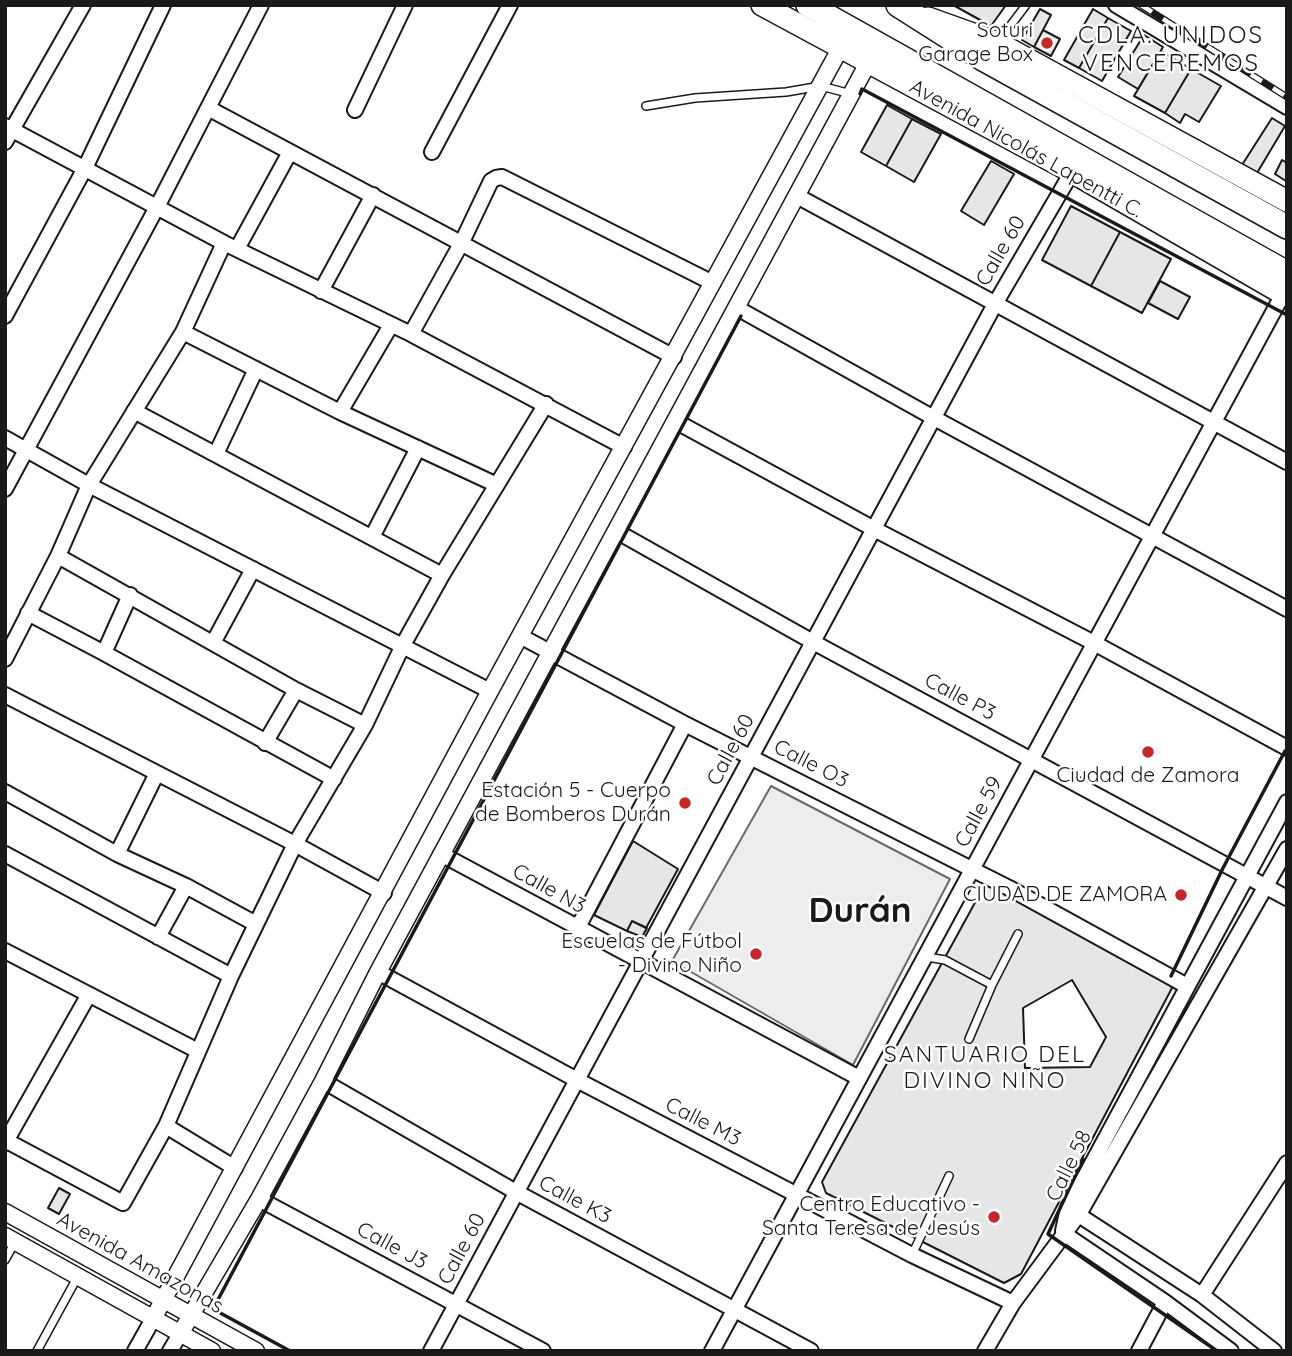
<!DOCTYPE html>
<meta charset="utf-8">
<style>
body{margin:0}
#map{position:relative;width:1292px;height:1356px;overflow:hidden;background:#fff;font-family:Quicksand,sans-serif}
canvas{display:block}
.frame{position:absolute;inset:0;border:7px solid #1a1a1a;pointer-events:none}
</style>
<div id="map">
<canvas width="1292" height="1356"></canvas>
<div class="frame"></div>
</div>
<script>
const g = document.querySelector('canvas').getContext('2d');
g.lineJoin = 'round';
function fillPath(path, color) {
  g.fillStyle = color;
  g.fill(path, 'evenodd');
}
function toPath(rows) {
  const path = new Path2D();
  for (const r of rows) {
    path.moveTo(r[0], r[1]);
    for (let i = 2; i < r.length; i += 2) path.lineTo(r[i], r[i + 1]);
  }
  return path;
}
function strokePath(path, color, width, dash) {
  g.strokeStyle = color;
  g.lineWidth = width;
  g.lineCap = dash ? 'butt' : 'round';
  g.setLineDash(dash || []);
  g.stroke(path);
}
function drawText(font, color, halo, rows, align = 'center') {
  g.font = font + ' Quicksand,sans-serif';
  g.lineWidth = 5;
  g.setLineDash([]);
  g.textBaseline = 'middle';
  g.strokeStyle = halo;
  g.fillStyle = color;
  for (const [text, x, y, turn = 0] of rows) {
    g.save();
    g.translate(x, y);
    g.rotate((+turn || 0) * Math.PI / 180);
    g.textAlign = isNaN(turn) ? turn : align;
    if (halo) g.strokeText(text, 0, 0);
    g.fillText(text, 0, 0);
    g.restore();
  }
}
const green = toPath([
 [771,786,950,879,853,1065,672,961,771,786]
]);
fillPath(green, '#ededed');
strokePath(green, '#6a6a6a', 2);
const building = toPath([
 [953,5,1006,5,991,26,953,5],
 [1040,9,1051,15,1034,47,1022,40,1040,9],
 [1093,9,1108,18,1079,68,1064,60,1093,9],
 [1108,18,1131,31,1102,81,1079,68,1108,18],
 [1043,30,1060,39,1051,56,1034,47,1043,30],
 [1144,35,1163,47,1138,89,1118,77,1144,35],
 [1161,51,1191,69,1165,113,1134,96,1161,51],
 [1191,69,1221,86,1199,122,1185,114,1180,123,1165,113,1191,69],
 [887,105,912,119,886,166,861,152,887,105],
 [1272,118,1285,126,1257,173,1242,165,1272,118],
 [912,119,941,134,914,182,886,166,912,119],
 [1282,160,1287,163,1286,181,1275,174,1282,160],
 [991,161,1014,174,984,225,961,211,991,161],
 [1071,206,1120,232,1091,286,1042,260,1071,206],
 [1120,232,1171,259,1142,313,1091,286,1120,232],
 [1160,281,1190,297,1178,319,1148,303,1160,281],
 [633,841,678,869,646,928,632,921,627,931,594,915,633,841],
 [995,884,1166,977,1172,988,1021,1274,1004,1283,826,1193,822,1182,983,888,995,884],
 [632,921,647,928,642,937,627,931,632,921],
 [1072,980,1106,1037,1090,1067,1025,1068,1023,1008,1072,980],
 [59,1188,70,1194,59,1214,48,1208,59,1188]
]);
fillPath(building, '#e6e6e6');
strokePath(building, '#1a1a1a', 2);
const service = toPath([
 [998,42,1026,5],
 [646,106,695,98,786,92,821,86,851,94],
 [927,957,945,960,992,985,969,1039],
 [992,985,1018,934],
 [912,1255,949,1176],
 [5,1260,15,1242],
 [37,1351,78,1276]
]);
const minor = toPath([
 [1116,5,1287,107],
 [208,108,674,357],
 [355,110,405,5],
 [5,126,224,243,411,334,624,447],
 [5,142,83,5],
 [432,152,510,5],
 [797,196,1287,462],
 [237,249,290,152],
 [321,291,373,195],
 [737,308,934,418,1287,609],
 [5,316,85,168,163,5],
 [183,332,340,412,497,485],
 [411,334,462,242,491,181,496,178,502,177,713,283],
 [134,411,442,575],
 [340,412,391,325],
 [675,421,874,529,1094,643,1287,748],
 [5,438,89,485,490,691],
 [216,454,256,369],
 [5,489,157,207,261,5],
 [616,531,813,642,1287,898],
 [372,537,418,448],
 [58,556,296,690,265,743],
 [130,595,104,653,334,779],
 [28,613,104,653],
 [520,636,685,724,1009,888,1187,986],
 [213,643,253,569],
 [5,659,58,556,89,485,183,332,224,243],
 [296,690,365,725],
 [5,695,295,844,384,893],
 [157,773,117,854,186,886],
 [5,792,117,854],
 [5,854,231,976],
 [441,854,859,1078],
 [577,929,685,724],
 [158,937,186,886,256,924],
 [5,951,198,1051],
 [378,972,577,1080,912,1255,1013,1303],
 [323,1081,516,1192,811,1351],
 [166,1126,235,1168],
 [5,1140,123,1203,166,1126,231,976,295,844,365,725,403,645,442,575,546,404],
 [5,1143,88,996],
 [259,1199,543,1351],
 [1071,1210,1202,1295,1274,1351],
 [1063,1231,1068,1208,1287,802],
 [1063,1233,1165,1302,1231,1351],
 [1202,1295,1287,1163],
 [135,1351,153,1319],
 [170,1351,180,1334],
 [431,1351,995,304,1072,172],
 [712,1351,1283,294],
 [985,1351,1013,1303,1079,1214,1287,849],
 [1139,1351,1165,1302]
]);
const tertiary = toPath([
 [5,1212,256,1351],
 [5,1236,212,1351],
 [153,1319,490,691,841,47],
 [180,1334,259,1199,323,1081,378,972,868,63]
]);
const primary = toPath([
 [762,5,1072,172,1287,296],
 [928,18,998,43,1287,201]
]);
const trunk = toPath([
 [808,5,1287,273],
 [898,5,983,59,1287,227]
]);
strokePath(service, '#1a1a1a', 10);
strokePath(minor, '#1a1a1a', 18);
strokePath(tertiary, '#1a1a1a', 19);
strokePath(primary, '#1a1a1a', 24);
strokePath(trunk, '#1a1a1a', 26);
strokePath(service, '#fff', 7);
strokePath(minor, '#fff', 14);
strokePath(tertiary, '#fff', 16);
strokePath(primary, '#fff', 21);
strokePath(trunk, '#fff', 23);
const rail = toPath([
 [1141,5,1287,97]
]);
strokePath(rail, '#1a1a1a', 7);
strokePath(rail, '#fff', 4.5, [13]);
strokePath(toPath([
 [860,94,862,89,1287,315],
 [1171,976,1223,868,1285,751],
 [1083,1159,1048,1234,1217,1351],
 [290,1351,213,1309,741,316]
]), '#1a1a1a', 3.5);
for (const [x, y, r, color] of [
 [1047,43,7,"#c62828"],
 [1148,752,7,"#c62828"],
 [685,803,7,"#c62828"],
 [1181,895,7,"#c62828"],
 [756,954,7,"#c62828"],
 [994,1217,7,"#c62828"]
]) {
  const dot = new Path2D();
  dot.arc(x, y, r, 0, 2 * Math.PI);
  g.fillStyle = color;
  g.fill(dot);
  strokePath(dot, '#fff', 2.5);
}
drawText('21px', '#1a1a1a', '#fff', [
 ["Soturi",1033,31],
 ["Garage Box",1033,55],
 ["Ciudad de Zamora",1148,776,"center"],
 ["Estación 5 - Cuerpo",671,791],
 ["de Bomberos Durán",671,815],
 ["CIUDAD DE ZAMORA",1167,895],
 ["Escuelas de Fútbol",742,942],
 ["- Divino Niño",742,966],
 ["Centro Educativo -",980,1205],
 ["Santa Teresa de Jesús",980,1229]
], 'right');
drawText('21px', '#1a1a1a', '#fff', [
 ["Avenida Nicolás Lapentti C.",1026,149,29],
 ["Calle 60",1001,251,-60],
 ["Calle P3",960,697,28],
 ["Calle 60",731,750,-62],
 ["Calle O3",811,764,27],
 ["Calle 59",979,812,-62],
 ["Calle N3",549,889,29],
 ["Calle M3",703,1122,27],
 ["Calle 58",1069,1166,-64],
 ["Calle K3",575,1200,28],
 ["Calle J3",392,1246,28],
 ["Calle 60",462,1249,-62],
 ["Avenida Amazonas",140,1263,29]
]);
g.letterSpacing = '2px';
drawText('23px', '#1a1a1a', '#fff', [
 ["SANTUARIO DEL",985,1055],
 ["DIVINO NIÑO",985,1081]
]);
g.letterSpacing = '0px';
g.letterSpacing = '2px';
drawText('24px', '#1a1a1a', '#fff', [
 ["CDLA. UNIDOS",1171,36],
 ["VENCEREMOS",1171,64]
]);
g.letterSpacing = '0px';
drawText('bold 35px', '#1a1a1a', '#fff', [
 ["Durán",860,911]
]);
</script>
